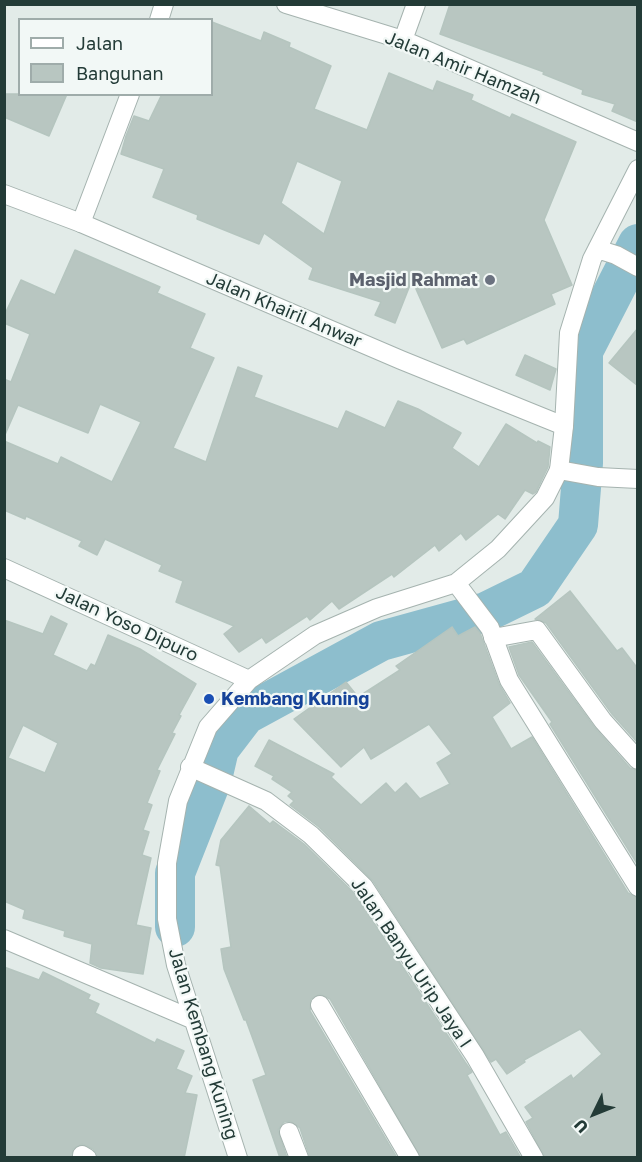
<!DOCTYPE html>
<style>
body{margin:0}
#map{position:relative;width:642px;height:1162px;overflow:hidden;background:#e2ebe8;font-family:"Golos Text",sans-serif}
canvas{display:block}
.frame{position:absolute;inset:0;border:6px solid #233b37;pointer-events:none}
.legend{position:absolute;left:18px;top:18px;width:195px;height:78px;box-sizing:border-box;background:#f2f8f6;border:2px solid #9facaa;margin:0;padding:8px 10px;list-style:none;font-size:18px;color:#233b37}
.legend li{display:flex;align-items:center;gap:12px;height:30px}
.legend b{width:30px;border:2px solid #9facaa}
.north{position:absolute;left:564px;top:1084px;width:60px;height:60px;-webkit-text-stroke:4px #f2f8f6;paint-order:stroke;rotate:227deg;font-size:16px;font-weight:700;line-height:24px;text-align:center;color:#233b37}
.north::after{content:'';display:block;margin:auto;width:21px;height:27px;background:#233b37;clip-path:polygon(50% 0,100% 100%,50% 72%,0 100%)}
</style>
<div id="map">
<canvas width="642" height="1162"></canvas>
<div class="frame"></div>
<ul class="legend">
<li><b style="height:8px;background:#fff"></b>Jalan</li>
<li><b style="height:16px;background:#b8c6c1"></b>Bangunan</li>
</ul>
<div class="north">U</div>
</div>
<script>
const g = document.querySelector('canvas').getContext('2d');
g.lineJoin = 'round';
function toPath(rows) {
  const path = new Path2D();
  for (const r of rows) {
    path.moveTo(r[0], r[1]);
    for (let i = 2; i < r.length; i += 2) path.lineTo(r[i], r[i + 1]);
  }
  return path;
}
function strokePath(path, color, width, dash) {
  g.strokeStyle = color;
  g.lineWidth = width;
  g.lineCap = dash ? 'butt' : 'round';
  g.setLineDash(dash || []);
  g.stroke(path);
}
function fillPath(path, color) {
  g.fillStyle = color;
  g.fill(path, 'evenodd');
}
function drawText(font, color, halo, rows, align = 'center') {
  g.font = font + ' "Golos Text",sans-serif';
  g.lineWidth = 4.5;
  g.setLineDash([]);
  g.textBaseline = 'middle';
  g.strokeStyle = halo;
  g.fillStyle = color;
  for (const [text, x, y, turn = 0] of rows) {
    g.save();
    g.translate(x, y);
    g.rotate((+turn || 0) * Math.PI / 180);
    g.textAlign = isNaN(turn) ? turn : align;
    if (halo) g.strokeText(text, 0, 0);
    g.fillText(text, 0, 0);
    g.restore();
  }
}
strokePath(toPath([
 [175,927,175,873,212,779,219,749,245,715,381,641,486,612,535,588,578,525,583,463,583,351,638,244]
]), '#8dbecd', 40);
const building = toPath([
 [450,4,638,4,638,122,612,111,615,104,582,94,583,90,543,74,544,72,440,34,450,4],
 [212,22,261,41,264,32,290,43,289,47,331,66,314,109,367,130,389,73,433,91,437,81,473,95,471,100,510,118,512,114,576,142,544,220,572,285,551,294,555,304,467,344,464,339,442,348,412,280,395,323,375,315,381,302,309,279,313,268,264,233,259,244,197,219,198,215,153,197,164,169,121,154,126,136,134,116,149,121,162,94,212,94,212,22],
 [297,161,342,181,324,234,281,203,297,161],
 [4,94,67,94,49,136,4,117,4,94],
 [75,250,160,287,157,293,205,314,190,348,214,358,173,448,206,462,238,367,262,376,254,397,338,429,346,411,385,428,398,401,418,409,461,433,452,448,479,467,506,424,537,443,538,441,550,447,548,467,536,492,533,494,525,490,505,519,498,514,466,540,461,533,439,551,435,545,394,577,392,574,339,609,332,601,310,620,307,616,266,643,262,637,239,652,224,634,234,626,176,602,183,581,159,571,162,565,105,539,97,555,79,546,82,541,26,516,25,519,4,510,4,441,58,464,61,457,112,482,141,422,100,404,88,433,18,405,4,437,4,379,11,382,30,334,4,323,4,316,21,280,55,295,75,250],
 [638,328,638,386,609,363,638,328],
 [525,355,556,369,550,390,516,375,525,355],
 [570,591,617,651,622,648,638,669,638,743,612,714,546,623,535,619,570,591],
 [51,616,67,624,53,655,87,671,91,664,95,666,108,635,140,649,196,684,179,715,181,716,172,733,175,734,157,770,160,771,147,803,152,805,143,830,149,832,142,855,151,858,136,925,151,928,143,974,101,968,90,963,92,944,64,936,65,931,23,918,25,910,4,901,4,620,43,634,51,616],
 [23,725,58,743,45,773,8,758,23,725],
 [452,627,458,636,475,627,480,633,499,684,510,703,492,717,511,749,532,737,628,893,638,898,638,1158,545,1158,526,1122,533,1118,525,1107,571,1075,573,1079,602,1054,580,1029,524,1060,525,1062,507,1074,496,1059,491,1062,373,881,319,827,290,805,294,801,288,796,292,792,272,779,274,776,255,766,269,740,334,774,331,777,361,805,386,783,395,793,406,783,420,799,450,784,437,763,452,754,429,724,371,759,364,747,341,767,294,719,346,682,358,697,400,670,396,666,452,627],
 [532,642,595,728,630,768,638,771,638,865,550,724,552,722,519,675,509,647,532,642],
 [249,806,270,824,273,821,304,844,355,894,465,1062,472,1072,467,1075,500,1135,506,1132,521,1158,421,1158,330,999,320,994,311,999,310,1011,397,1158,310,1158,300,1128,290,1121,284,1122,278,1130,287,1158,280,1158,253,1080,266,1075,246,1020,244,1020,224,969,221,949,231,947,220,866,216,865,221,840,249,806],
 [4,967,39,980,43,972,90,995,88,999,99,1004,95,1013,155,1043,157,1039,184,1051,176,1069,192,1076,185,1093,197,1095,184,1158,98,1158,93,1149,82,1144,73,1149,71,1158,4,1158,4,967]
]);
fillPath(building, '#b8c6c1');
strokePath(building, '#b5c5bf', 1.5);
const minor = toPath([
 [286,4,403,40,638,142],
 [159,20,164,4],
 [403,40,416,4],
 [81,223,130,94],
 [597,249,616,255,638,267],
 [564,426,569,333,592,259,638,169],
 [4,568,249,680],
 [456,583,490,628,509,680,638,887],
 [493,638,537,630,603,721,638,760],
 [190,767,266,801,311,835,364,887,475,1056,534,1158],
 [4,939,194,1020],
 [320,1005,410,1158],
 [289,1132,299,1158],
 [82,1155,87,1158],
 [238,1158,176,965,167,919,167,863,178,801,208,727,249,680,315,635,377,608,456,583,498,549,545,498,559,470]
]);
const tertiary = toPath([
 [4,194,81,223,401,360,564,426,559,470,598,477,638,479]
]);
strokePath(minor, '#a5b3af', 20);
strokePath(tertiary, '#a5b3af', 20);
strokePath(minor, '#fff', 18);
strokePath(tertiary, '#fff', 18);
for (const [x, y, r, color] of [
 [490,280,6,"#6b7280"],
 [209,699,6,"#1a4fb4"]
]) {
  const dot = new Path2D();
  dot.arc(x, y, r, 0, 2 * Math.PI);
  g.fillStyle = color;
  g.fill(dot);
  strokePath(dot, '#f2f8f6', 2);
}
drawText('18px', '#233b37', '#f2f8f6', [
 ["Jalan Amir Hamzah",463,68,22],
 ["Jalan Khairil Anwar",284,310,23],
 ["Jalan Yoso Dipuro",127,624,25],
 ["Jalan Banyu Urip Jaya I",411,963,56],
 ["Jalan Kembang Kuning",203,1044,73]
]);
drawText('bold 18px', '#5b616d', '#f2f8f6', [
 ["Masjid Rahmat",478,280]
], 'right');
drawText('bold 18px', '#164399', '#f2f8f6', [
 ["Kembang Kuning",221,699]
], 'left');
</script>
